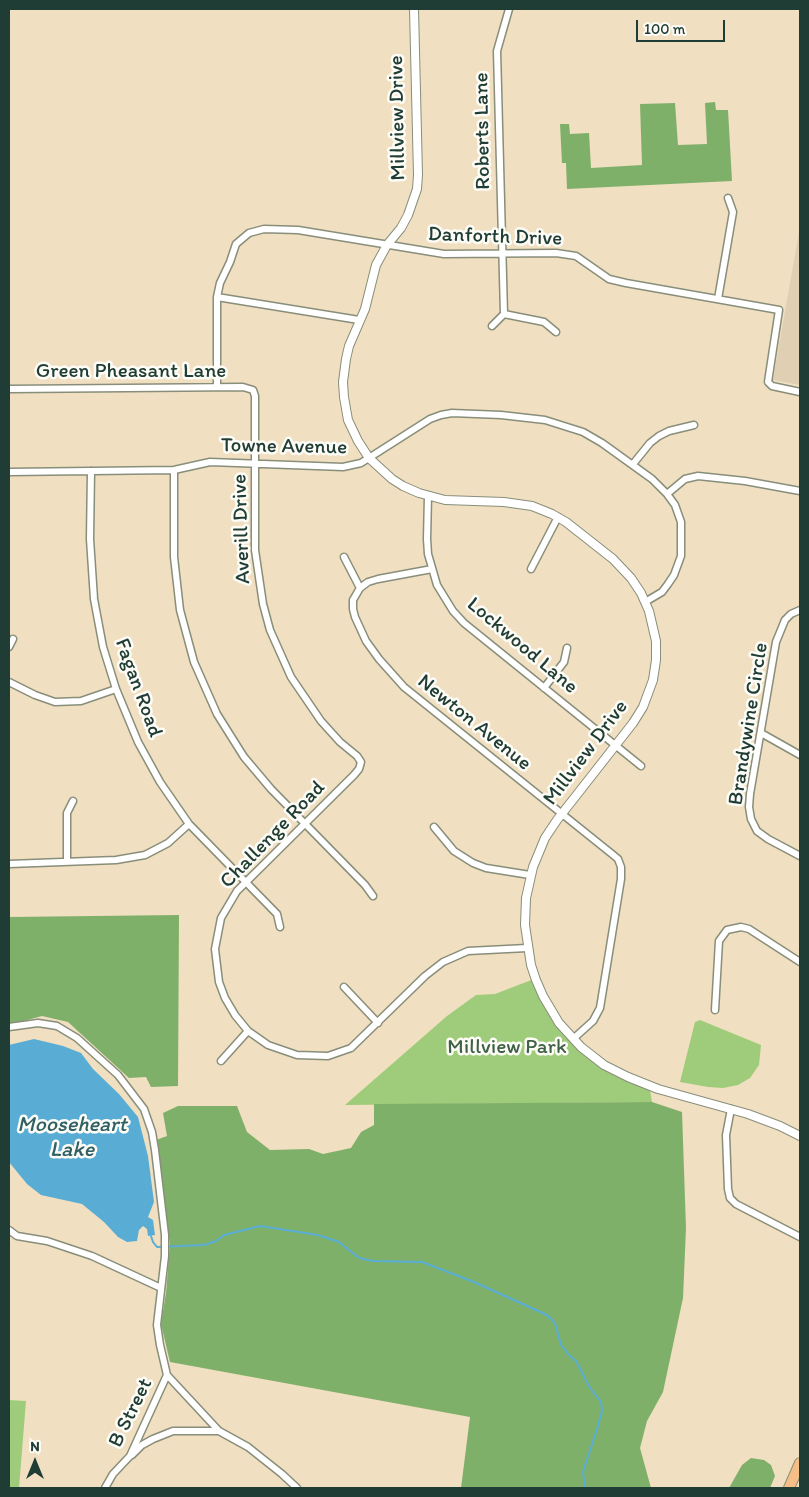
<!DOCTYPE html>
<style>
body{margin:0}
#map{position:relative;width:809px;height:1497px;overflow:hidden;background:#f0dfc0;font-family:Itim,sans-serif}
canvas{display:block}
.frame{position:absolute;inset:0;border:10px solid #1f3d34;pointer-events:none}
.north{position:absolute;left:10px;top:1437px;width:50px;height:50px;-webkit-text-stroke:4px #fdfcf7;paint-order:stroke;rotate:0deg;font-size:14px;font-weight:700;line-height:20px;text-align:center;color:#1f3d34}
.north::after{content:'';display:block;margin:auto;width:18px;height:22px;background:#1f3d34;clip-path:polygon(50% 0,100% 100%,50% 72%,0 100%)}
.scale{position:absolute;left:636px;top:20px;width:89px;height:22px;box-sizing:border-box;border:2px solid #1f3d34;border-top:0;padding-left:6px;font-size:15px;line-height:18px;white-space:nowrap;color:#1f3d34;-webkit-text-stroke:4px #fdfcf7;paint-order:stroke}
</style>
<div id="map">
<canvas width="809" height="1497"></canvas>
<div class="frame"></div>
<div class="north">N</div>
<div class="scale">100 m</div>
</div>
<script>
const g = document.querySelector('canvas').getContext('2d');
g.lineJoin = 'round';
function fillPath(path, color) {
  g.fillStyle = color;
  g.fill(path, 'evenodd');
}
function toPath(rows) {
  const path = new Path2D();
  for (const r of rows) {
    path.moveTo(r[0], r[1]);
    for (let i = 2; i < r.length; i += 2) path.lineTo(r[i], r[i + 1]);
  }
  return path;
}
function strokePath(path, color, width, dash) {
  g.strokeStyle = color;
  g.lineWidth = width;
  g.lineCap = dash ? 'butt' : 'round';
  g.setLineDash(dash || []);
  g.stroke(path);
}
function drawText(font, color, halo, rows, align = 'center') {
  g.font = font + ' Itim,sans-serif';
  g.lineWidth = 5;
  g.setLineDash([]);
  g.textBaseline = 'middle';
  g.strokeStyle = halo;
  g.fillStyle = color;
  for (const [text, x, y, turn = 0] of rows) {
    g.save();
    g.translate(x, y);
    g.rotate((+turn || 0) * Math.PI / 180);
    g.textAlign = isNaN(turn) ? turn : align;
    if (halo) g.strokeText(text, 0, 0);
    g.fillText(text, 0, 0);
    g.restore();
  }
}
fillPath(toPath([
 [799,232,800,232,800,385,773,380]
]), '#e0cfb2');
fillPath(toPath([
 [534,979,549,1013,572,1043,591,1059,650,1090,652,1102,345,1105,447,1016,476,995,495,994],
 [700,1020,761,1045,759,1065,750,1078,738,1085,723,1088,708,1087,680,1082,695,1022],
 [9,1400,26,1401,19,1488,9,1488]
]), '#9fcc7a');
fillPath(toPath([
 [715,102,716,110,728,110,732,181,567,189,566,163,562,163,560,124,569,124,570,134,589,133,591,168,642,165,640,104,675,103,678,145,707,144,705,103],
 [179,915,178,1086,151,1087,146,1077,129,1078,68,1022,42,1016,9,1025,9,917],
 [652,1102,682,1112,686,1228,683,1298,663,1392,647,1421,640,1448,651,1488,461,1488,470,1417,170,1362,161,1324,166,1293,170,1244,156,1140,167,1136,163,1113,178,1106,237,1106,247,1132,270,1150,309,1149,323,1154,351,1148,361,1132,374,1125,374,1104],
 [751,1458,764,1460,771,1465,775,1476,770,1488,729,1488,742,1465]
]), '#7fb06a');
fillPath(toPath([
 [34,1039,63,1046,81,1053,93,1069,119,1094,138,1117,148,1156,154,1202,148,1217,153,1220,155,1235,148,1236,147,1229,143,1226,139,1230,137,1241,127,1242,118,1237,104,1222,82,1204,41,1195,27,1184,9,1162,9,1045]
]), '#59add5');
strokePath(toPath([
 [151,1236,153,1242,157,1247,204,1245,216,1241,224,1235,260,1226,318,1235,339,1242,359,1258,373,1261,422,1262,474,1282,547,1315,555,1323,561,1345,569,1355,576,1361,590,1388,601,1402,602,1411,598,1426,583,1472,585,1488]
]), '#59add5', 2);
const minor = toPath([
 [217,297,359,320],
 [718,299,733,212,728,198],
 [504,314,544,322,556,332],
 [492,326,504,314,497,51,509,9],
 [217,387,217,297,220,283,230,262,236,244,249,233,264,229,298,230,444,254,556,253,576,256,609,279,626,283,779,310,768,382,772,386,800,392],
 [9,389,243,387,253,390,255,396,255,550,263,604,270,630,291,677,321,721,340,742,357,756,361,762,359,769,354,775,237,891,221,918,215,949,219,982,225,998,235,1015,248,1031,268,1045,297,1055,328,1056,351,1048,425,976,443,962,468,951,527,948],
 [633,464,650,443,659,436,669,431,694,425],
 [174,470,174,557,180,610,194,662,217,714,244,757,271,789,365,885,373,896],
 [91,471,90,539,94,599,103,647,116,689,138,742,160,782,189,824,277,914,280,927],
 [9,472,174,470,210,462,343,467,361,463,430,419,441,415,452,413,501,415,545,420,583,432,602,443,652,479,667,494,675,505,681,522,681,556,674,575,668,584,662,592,645,602],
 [667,494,685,479,698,476,745,481,800,491],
 [428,496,427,539,428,554,437,585,453,611,464,623,641,766],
 [344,557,360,588],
 [432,569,378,579,368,582,360,588,353,600,353,609,355,617,366,641,379,659,404,687,612,854,618,859,621,867,621,879,600,1008,593,1021,573,1039],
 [531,569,558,517],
 [800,610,791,614,785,620,776,642,750,794,749,807,751,819,757,831,768,839,800,856],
 [9,647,13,639],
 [9,682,35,695,55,702,81,701,116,689],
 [544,688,564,662,567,648],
 [761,733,800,755],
 [434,827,454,851,473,863,486,868,530,875],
 [67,862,67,813,73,801],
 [9,864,116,860,145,855,168,843,189,824],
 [344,987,378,1023],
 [715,1010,719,941,727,930,741,927,749,929,800,962],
 [9,1027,38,1023,57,1026,77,1038,118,1075,144,1109,152,1132,155,1150,165,1235,165,1256,157,1325,160,1345,167,1375,219,1431,248,1447,282,1474,297,1488],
 [221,1061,248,1031],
 [731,1109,726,1135,728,1189,730,1198,736,1204,800,1237],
 [9,1230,17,1236,47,1241,92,1256,161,1288],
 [132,1455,142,1445,153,1439,173,1431,219,1431],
 [105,1488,113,1474,130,1456,167,1375]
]);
const tertiary = toPath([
 [414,9,418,175,417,189,408,215,401,228,387,245,376,265,365,309,349,346,346,359,343,382,344,397,348,420,358,441,369,458,392,479,403,486,419,493,445,500,504,502,532,506,552,514,566,522,613,559,631,578,641,593,649,611,656,641,656,660,653,680,643,707,633,723,557,820,545,838,533,867,526,898,525,925,531,965,536,980,543,996,559,1023,581,1047,604,1065,628,1077,658,1089,748,1114,780,1126,800,1136]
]);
const primary = toPath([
 [789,1488,800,1463]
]);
strokePath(minor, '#888e7a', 9);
strokePath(tertiary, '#888e7a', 10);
strokePath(primary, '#888e7a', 12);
strokePath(minor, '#fff', 6);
strokePath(tertiary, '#fff', 8);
strokePath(primary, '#f6be87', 10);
drawText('21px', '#1f3d34', '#fdfcf7', [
 ["Millview Drive",398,118,-91],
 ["Roberts Lane",483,131,-91],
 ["Danforth Drive",495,237,2],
 ["Green Pheasant Lane",131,372],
 ["Towne Avenue",284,447,1],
 ["Averill Drive",242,529,-92],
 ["Lockwood Lane",522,646,40],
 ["Fagan Road",138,688,70],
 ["Newton Avenue",474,723,39],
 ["Brandywine Circle",749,724,-81],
 ["Millview Drive",586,753,-53],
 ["Challenge Road",273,835,-46],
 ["B Street",131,1413,-64]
]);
drawText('21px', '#3f6146', '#fdfcf7', [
 ["Millview Park",507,1048]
]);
drawText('italic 22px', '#305f64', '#fdfcf7', [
 ["Mooseheart",72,1125],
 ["Lake",72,1150]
]);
</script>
